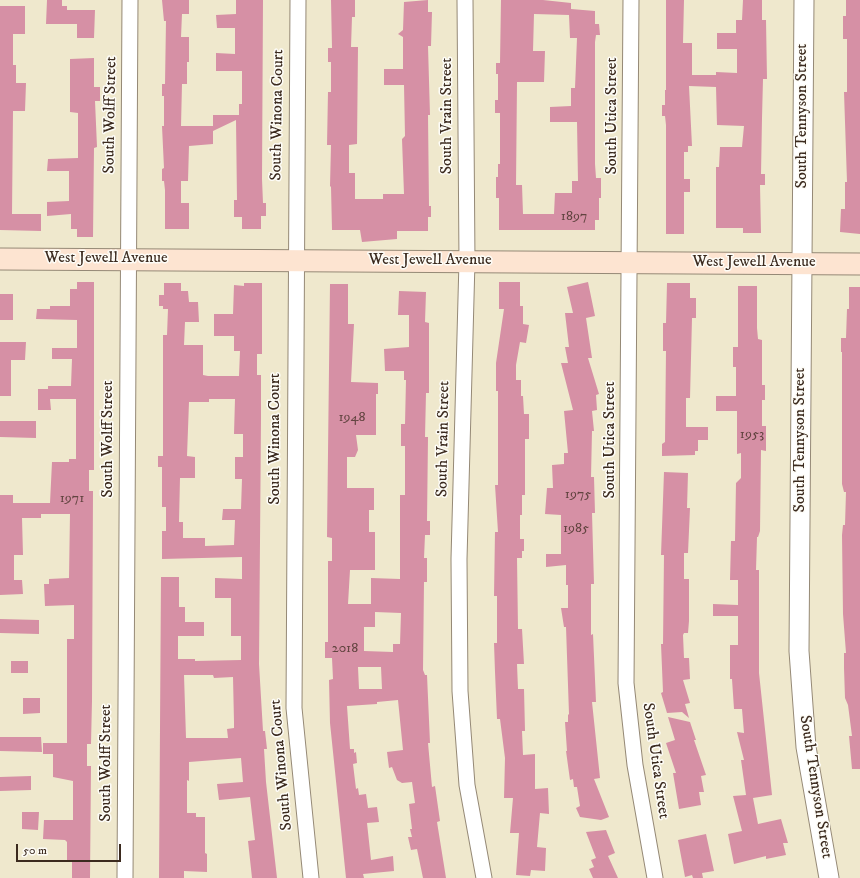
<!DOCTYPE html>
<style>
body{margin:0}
#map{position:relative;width:860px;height:878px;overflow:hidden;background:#efe8cd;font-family:"IM FELL DW Pica",serif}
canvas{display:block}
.scale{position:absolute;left:16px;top:844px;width:105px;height:18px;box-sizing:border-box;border:2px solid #3b2a1e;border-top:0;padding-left:5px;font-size:12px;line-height:14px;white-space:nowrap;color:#3b2a1e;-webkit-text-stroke:3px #fdfcf7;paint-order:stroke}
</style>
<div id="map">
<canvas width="860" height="878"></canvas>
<div class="scale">50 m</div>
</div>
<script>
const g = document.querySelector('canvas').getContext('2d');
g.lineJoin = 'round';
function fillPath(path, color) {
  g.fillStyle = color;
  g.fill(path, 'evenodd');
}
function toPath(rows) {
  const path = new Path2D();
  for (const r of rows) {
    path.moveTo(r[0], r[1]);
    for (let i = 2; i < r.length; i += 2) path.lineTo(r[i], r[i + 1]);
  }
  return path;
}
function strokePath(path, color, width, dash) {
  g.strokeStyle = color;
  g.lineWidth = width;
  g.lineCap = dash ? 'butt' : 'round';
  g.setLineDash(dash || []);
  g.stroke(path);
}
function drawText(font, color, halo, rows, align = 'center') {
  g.font = font + ' "IM FELL DW Pica",serif';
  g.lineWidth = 3;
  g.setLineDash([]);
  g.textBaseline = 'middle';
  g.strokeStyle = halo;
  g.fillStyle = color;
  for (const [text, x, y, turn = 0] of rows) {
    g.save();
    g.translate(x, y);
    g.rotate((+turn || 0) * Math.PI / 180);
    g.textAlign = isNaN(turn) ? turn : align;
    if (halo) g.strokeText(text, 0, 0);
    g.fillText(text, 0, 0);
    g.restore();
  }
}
fillPath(toPath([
 [47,0,62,0,62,6,67,6,67,10,95,10,94,38,77,38,77,24,46,24],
 [162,0,189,0,189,14,182,14,181,37,189,37,189,62,187,62,187,84,182,84,181,126,213,126,213,115,239,115,239,104,242,104,242,71,216,71,216,53,235,54,235,28,217,28,216,15,236,14,236,0,263,0,262,179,263,203,266,203,266,216,261,216,261,229,242,229,242,217,234,217,234,200,237,200,236,120,213,131,213,144,189,146,188,181,181,181,181,203,189,203,189,229,165,229,165,190,164,181,162,181,162,169,164,168,162,126,164,126,164,96,162,96,162,84,165,84,166,21,164,21],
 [331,0,355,0,355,17,352,17,351,47,358,47,357,144,349,145,349,173,355,173,355,199,383,199,383,194,404,194,402,139,405,136,404,85,384,85,384,69,403,69,403,37,398,34,403,30,404,2,428,0,428,12,432,12,431,46,428,46,430,115,428,115,429,206,431,206,431,217,428,217,428,231,397,231,397,239,362,242,360,230,332,230,331,187,330,186,331,145,327,145,328,92,331,92,331,62,328,62,328,48,332,48],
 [501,0,543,0,571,3,571,9,595,11,595,24,599,24,600,35,596,35,595,42,595,164,596,178,601,178,601,198,599,198,599,220,595,220,595,230,499,230,499,198,496,198,496,177,498,177,498,164,500,164,500,113,495,113,495,100,498,100,498,74,496,74,496,63,500,63],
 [534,14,569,15,570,38,577,38,575,88,571,88,571,106,550,107,550,122,577,122,578,181,572,181,572,193,555,193,554,214,523,214,522,185,516,185,517,82,544,82,545,51,533,51],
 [666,0,684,0,683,43,692,43,692,75,716,75,716,72,737,73,737,49,717,49,717,33,736,33,736,20,742,20,743,0,762,0,762,20,766,20,767,79,763,79,762,118,761,174,765,174,765,185,760,185,761,233,743,233,743,228,716,228,716,167,719,167,720,147,742,147,744,126,717,125,716,87,689,86,692,146,688,146,688,152,684,152,684,179,690,179,690,192,684,192,684,234,666,234,666,125,665,116,662,116,662,105,665,105,665,90,666,90],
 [846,0,860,0,860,234,840,232,841,209,845,209,845,182,847,182,844,92,847,92,847,39,843,39,843,16,846,16],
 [0,6,25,6,25,34,13,34,13,65,16,65,16,83,26,83,25,111,13,111,12,214,41,214,41,231,0,230],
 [94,58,94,87,100,87,100,101,95,101,97,147,94,148,93,237,77,237,77,229,71,229,71,214,47,216,47,202,69,201,69,171,47,171,48,159,78,158,78,113,70,112,70,59],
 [77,282,94,282,94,470,89,470,89,491,93,491,92,701,91,744,87,744,87,766,91,766,90,878,72,878,72,860,67,860,67,842,65,840,43,839,44,820,73,820,73,781,53,777,53,754,43,754,43,743,67,743,67,639,74,639,74,605,45,606,44,584,49,584,49,579,69,578,70,514,41,514,41,518,22,518,23,555,14,555,14,580,22,580,23,594,0,595,0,495,13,495,13,503,50,503,52,462,69,462,69,459,76,459,76,399,50,399,51,410,38,410,38,389,48,389,48,386,71,386,72,359,52,359,52,348,77,348,77,320,36,319,37,309,50,309,50,306,70,306,70,289,77,289],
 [499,282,520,282,520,306,523,306,523,324,529,325,526,343,520,342,516,365,516,380,521,380,521,396,523,396,524,414,529,414,529,439,525,439,525,495,522,495,522,515,520,515,520,539,524,539,524,551,522,551,522,558,517,558,518,629,522,629,524,664,517,664,518,689,524,689,525,731,522,731,523,755,535,754,535,789,548,788,549,814,540,813,537,847,546,848,545,871,531,870,530,876,516,875,519,833,510,833,513,798,504,798,505,758,500,719,497,719,495,672,494,643,497,643,497,596,494,596,495,532,498,532,495,485,498,485,498,391,496,391,496,363,504,309,499,309],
 [588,282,595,316,586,318,592,358,588,358,599,394,596,395,597,410,592,411,594,431,592,431,591,477,594,477,595,513,592,513,594,584,591,584,591,635,593,634,596,702,592,702,600,778,594,779,609,817,601,820,580,817,576,808,580,806,577,787,574,787,573,779,570,780,566,751,567,751,565,722,568,722,568,715,569,714,566,627,564,627,561,608,568,608,568,585,566,585,566,565,546,567,546,554,561,554,561,515,545,514,547,488,553,488,552,465,564,464,564,453,568,453,564,411,573,410,561,363,568,363,565,347,569,347,565,313,573,313,567,287],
 [164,283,181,283,181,291,188,291,189,302,198,302,199,322,185,322,184,345,203,345,203,375,208,376,239,376,240,351,234,351,234,336,214,336,214,314,233,314,234,285,244,286,244,283,262,283,262,354,257,354,257,375,261,375,261,418,259,664,263,731,265,731,267,749,264,749,266,782,277,878,252,878,248,841,255,840,250,797,219,800,217,784,243,782,241,758,189,762,189,781,187,780,187,813,196,813,196,817,205,817,205,853,207,854,207,872,184,871,184,878,159,878,161,577,179,577,179,607,185,607,185,622,204,622,204,636,178,636,178,659,195,659,195,661,241,660,241,636,231,636,231,598,215,598,215,578,242,579,242,557,162,559,162,531,166,531,166,507,162,507,162,467,158,467,158,456,163,456,163,335,167,335,168,309,163,309,163,306,159,306,159,295,164,295],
 [209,399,235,399,234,434,243,434,243,457,235,457,235,479,242,479,241,509,223,509,222,520,235,520,234,545,205,546,205,538,183,538,183,522,179,522,180,478,195,478,195,457,187,456,189,402,209,402],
 [184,675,213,675,214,678,233,677,234,722,234,728,227,729,228,738,186,738],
 [667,283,690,283,690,298,696,298,696,318,692,318,690,398,686,398,686,427,708,427,708,440,698,440,698,451,695,451,695,455,662,456,662,444,665,442,666,351,663,351,663,323,666,323],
 [330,284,348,284,348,324,354,324,351,382,378,383,378,394,376,394,376,435,356,435,358,450,355,457,347,457,347,488,374,488,374,510,369,510,369,532,375,532,375,570,350,570,348,604,371,604,371,578,400,579,400,495,405,495,405,446,401,446,401,424,405,424,406,380,404,380,404,371,385,371,384,349,409,347,409,315,398,315,399,291,426,292,425,322,429,323,429,393,426,393,425,437,428,437,427,521,430,521,430,535,425,535,424,558,427,558,427,582,424,582,423,670,425,675,427,675,430,743,428,743,432,787,435,786,440,821,437,822,446,878,423,878,417,849,411,850,408,837,412,837,410,829,412,829,409,804,415,803,412,782,402,783,397,780,392,767,389,768,387,752,403,750,398,700,377,702,377,704,347,706,350,749,354,749,354,753,356,752,357,763,353,764,356,789,358,788,359,795,366,794,368,808,377,807,379,822,367,823,371,860,393,856,394,871,363,874,364,878,346,878,330,723,329,680,333,679,332,658,325,658,325,642,328,642,328,561,332,561,332,538,327,537],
 [375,612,401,613,400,644,393,644,393,652,364,651,364,627,375,627],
 [358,667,381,667,382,689,359,689],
 [738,286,757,286,757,328,758,339,762,340,762,385,765,385,765,400,762,400,762,426,766,426,766,451,761,450,760,531,758,537,757,537,756,570,759,570,759,673,772,795,753,798,758,824,781,819,788,843,783,843,786,855,766,859,766,856,734,864,728,834,742,831,733,796,746,795,741,760,744,760,737,732,744,733,742,709,734,709,732,679,730,679,730,645,738,645,738,616,713,616,713,604,738,605,738,580,730,580,731,541,735,541,736,483,741,478,741,453,737,454,737,411,716,411,716,396,736,396,736,367,733,367,733,347,738,347],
 [849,287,860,287,860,769,852,769,849,736,852,736,848,705,845,698,844,668,844,653,846,653,843,614,842,535,843,525,845,525,846,492,844,492,842,484,842,352,841,352,841,338,846,338,847,309,849,309],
 [0,294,13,294,13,320,0,320],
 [0,342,26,342,25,360,11,360,11,396,0,396],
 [0,421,36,421,36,438,0,437],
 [664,472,688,473,687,508,690,508,688,553,684,553,684,579,689,579,689,621,688,633,684,633,683,635,684,658,689,658,690,679,683,680,690,703,685,704,689,718,682,712,667,713,661,693,663,692,661,644,663,644,664,555,661,555],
 [0,619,39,620,39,634,0,633],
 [11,661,28,661,28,673,11,673],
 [23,698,40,698,40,713,23,714],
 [668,717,690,722,696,740,694,740,706,775,701,776,704,792,699,792,701,805,679,809,673,773,676,773,666,743,675,740],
 [0,737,41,737,42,752,0,751],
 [31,776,31,790,0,791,0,777],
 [22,812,39,812,38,830,22,829],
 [606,830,615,853,608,856,618,878,593,878,589,869,594,867,591,860,596,858,586,832],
 [706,834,714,871,702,873,703,878,693,878,692,875,685,877,678,840]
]), '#d690a5');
const minor = toPath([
 [298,0,294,708,311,878],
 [465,0,467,261,459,559,460,691,467,785,484,878],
 [631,0,626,683,635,765,655,878],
 [125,878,130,0]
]);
const tertiary = toPath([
 [804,0,799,651,806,747,829,878]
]);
const secondary = toPath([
 [0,259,860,264]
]);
strokePath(minor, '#958976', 17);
strokePath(tertiary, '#958976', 21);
strokePath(secondary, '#958976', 23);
strokePath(minor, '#fff', 15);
strokePath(tertiary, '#fff', 19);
strokePath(secondary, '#fde4d1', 21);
drawText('14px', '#624440', null, [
 ["1897",574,217],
 ["1948",352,418],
 ["1953",752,435],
 ["1975",578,495],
 ["1971",72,499],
 ["1985",576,529],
 ["2018",345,649]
]);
drawText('16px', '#3b2a1e', '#fdfcf7', [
 ["South Wolff Street",111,115,-89],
 ["South Winona Court",278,115,-89],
 ["South Vrain Street",448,116,-90],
 ["South Utica Street",613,116,-90],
 ["South Tennyson Street",803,116,-90],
 ["West Jewell Avenue",106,259],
 ["West Jewell Avenue",430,261],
 ["West Jewell Avenue",754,263],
 ["South Wolff Street",109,439,-90],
 ["South Winona Court",276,439,-90],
 ["South Vrain Street",444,439,-89],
 ["South Utica Street",611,440,-90],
 ["South Tennyson Street",801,440,-90],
 ["South Utica Street",655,761,82],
 ["South Wolff Street",107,763,-90],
 ["South Winona Court",282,765,-95],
 ["South Tennyson Street",815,787,81]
]);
</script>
